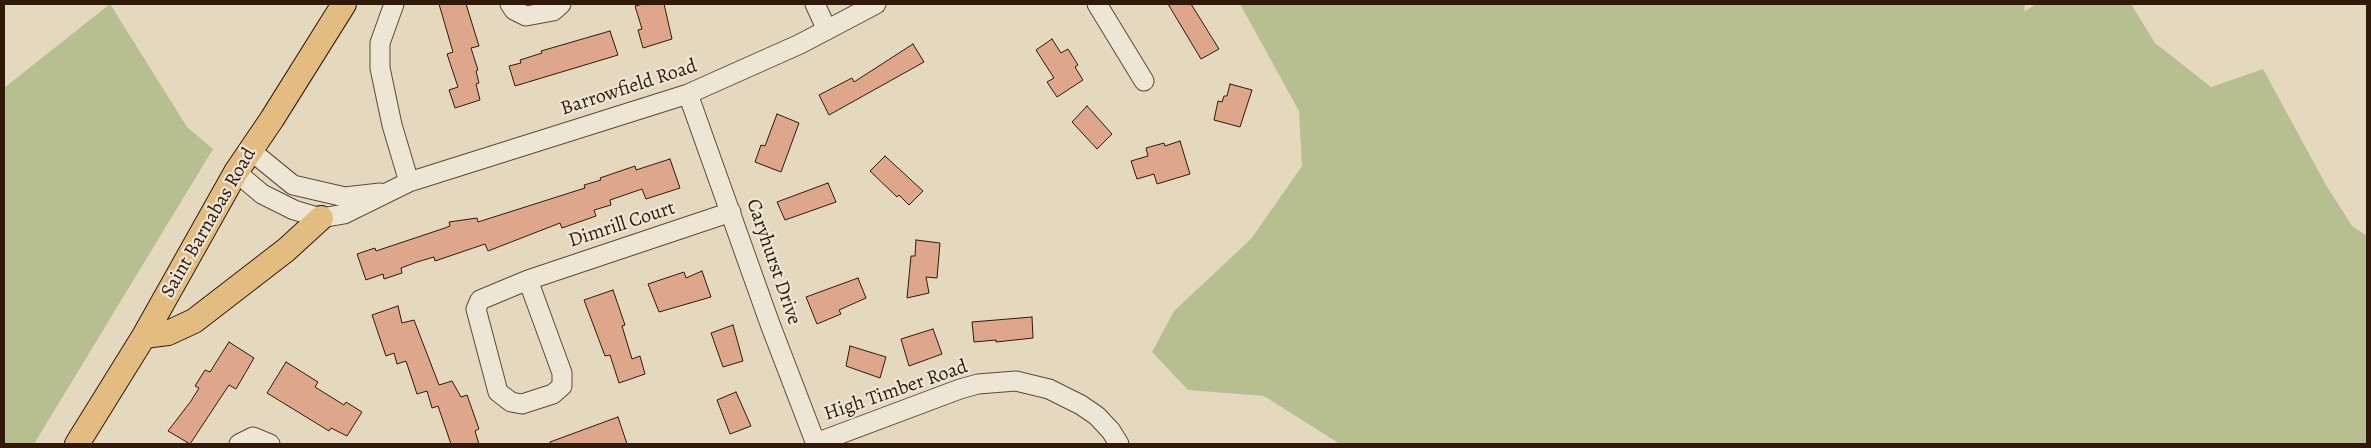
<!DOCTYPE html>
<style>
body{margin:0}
#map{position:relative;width:2371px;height:448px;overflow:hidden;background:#e4d9bf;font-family:Alegreya,serif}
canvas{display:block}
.frame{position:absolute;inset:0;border:5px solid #31190a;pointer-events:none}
</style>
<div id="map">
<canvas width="2371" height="448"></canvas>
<div class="frame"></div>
</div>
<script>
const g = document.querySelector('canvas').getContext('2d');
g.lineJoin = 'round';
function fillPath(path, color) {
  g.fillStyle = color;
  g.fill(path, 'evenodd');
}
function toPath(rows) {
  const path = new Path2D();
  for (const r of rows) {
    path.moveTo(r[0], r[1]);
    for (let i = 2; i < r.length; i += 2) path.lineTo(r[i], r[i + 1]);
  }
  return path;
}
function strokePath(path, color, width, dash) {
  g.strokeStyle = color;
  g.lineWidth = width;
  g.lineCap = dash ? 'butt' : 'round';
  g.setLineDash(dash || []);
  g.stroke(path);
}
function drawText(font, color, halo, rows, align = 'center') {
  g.font = font + ' Alegreya,serif';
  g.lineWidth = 4.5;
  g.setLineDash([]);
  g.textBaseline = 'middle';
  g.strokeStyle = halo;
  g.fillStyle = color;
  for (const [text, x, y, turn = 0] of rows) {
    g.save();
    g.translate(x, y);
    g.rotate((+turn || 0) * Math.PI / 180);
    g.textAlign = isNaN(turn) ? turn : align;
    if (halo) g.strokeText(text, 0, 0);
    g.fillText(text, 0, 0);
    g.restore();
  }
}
fillPath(toPath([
 [110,4,187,127,213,149,34,444,4,444,4,88],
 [1240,4,2025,4,2024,12,2036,4,2131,4,2155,43,2211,87,2263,69,2326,185,2352,226,2367,236,2367,444,1340,444,1264,396,1188,390,1152,352,1174,311,1251,239,1302,166,1299,111]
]), '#b7be90');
const building = toPath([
 [439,4,466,4,479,46,471,48,478,70,476,71,479,83,476,84,480,100,455,108,449,90,458,87,447,54,453,52,439,4],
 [643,4,664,4,672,39,643,48,638,30,642,29,635,6,643,4],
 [1168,4,1191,4,1219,49,1201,59,1168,4],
 [610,31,618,55,515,86,509,66,521,63,520,60,542,53,541,51,610,31],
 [1052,39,1061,53,1068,49,1078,65,1075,67,1083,80,1057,97,1047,82,1054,78,1036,50,1052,39],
 [913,44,924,62,829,115,819,95,852,78,854,82,913,44],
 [1230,84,1252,90,1240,127,1214,120,1218,101,1222,102,1224,96,1227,96,1230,84],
 [1087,106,1112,134,1097,149,1072,122,1087,106],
 [777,114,799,123,781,172,755,162,761,145,765,146,777,114],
 [1180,141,1190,174,1157,184,1154,174,1137,179,1131,161,1148,156,1146,148,1164,143,1165,146,1180,141],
 [885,156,923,191,909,205,899,195,897,197,870,171,885,156],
 [670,159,680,188,646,199,642,189,610,200,611,205,594,210,596,216,562,228,560,223,488,251,485,244,435,261,434,257,417,262,401,268,402,273,384,279,383,274,366,280,357,254,375,248,376,251,442,229,450,226,449,222,477,218,478,222,585,188,584,185,601,180,600,178,635,166,636,170,670,159],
 [828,183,836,202,785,220,777,202,828,183],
 [916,240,940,243,937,278,926,277,929,293,907,298,911,256,915,256,916,240],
 [702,271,711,297,659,312,648,284,684,272,686,278,702,271],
 [858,278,866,298,839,310,841,314,817,324,806,297,858,278],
 [613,290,625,325,622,326,632,359,640,356,645,374,619,383,610,355,605,356,584,300,613,290],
 [398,306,402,323,414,320,439,385,452,381,461,397,467,395,479,429,475,431,479,444,451,444,438,406,432,408,427,391,417,394,406,361,397,364,394,353,386,356,372,315,398,306],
 [1032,317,1033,338,996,342,996,340,974,342,972,322,1032,317],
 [733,325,743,361,723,367,711,333,733,325],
 [933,329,942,354,909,366,901,339,933,329],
 [229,342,254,358,236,389,229,385,190,444,168,431,191,401,199,388,195,386,205,370,210,372,229,342],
 [850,346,886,357,880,378,846,366,850,346],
 [286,362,318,382,315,387,344,405,346,402,362,412,347,436,331,428,329,431,267,393,286,362],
 [736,392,751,426,730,434,717,400,736,392],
 [618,417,627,444,550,444,550,442,618,417]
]);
fillPath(building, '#dea78b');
strokePath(building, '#31190a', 1);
const minor = toPath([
 [394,4,380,43,380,68,392,125,409,182],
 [510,4,514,10,526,16,553,11,561,4],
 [815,4,827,30],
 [1097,4,1144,81],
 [688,94,770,324,816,444],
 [250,150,293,185,345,197,380,193],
 [236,172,262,194,294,210,321,218,344,214,409,182,688,94,800,44,876,4],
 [528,280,562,373,562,386,553,394,522,404,511,402,498,392,476,309,480,300,528,280],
 [528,280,731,212],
 [816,443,960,389,978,384,1016,381,1049,389,1081,405,1097,416,1111,431,1119,444],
 [239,444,253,437,270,444]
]);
const major = toPath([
 [144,336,168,333,194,321,286,250,321,218],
 [77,444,144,336,236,172,272,119,344,4]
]);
strokePath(minor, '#5e4937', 21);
strokePath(major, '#31190a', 26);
strokePath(minor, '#ede6d5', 19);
strokePath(major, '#e2bc80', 24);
drawText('20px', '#31190a', '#ede6d5', [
 ["Barrowfield Road",629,88,-18],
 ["Saint Barnabas Road",209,223,-60],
 ["Dimrill Court",622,225,-18],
 ["Caryhurst Drive",773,262,71],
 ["High Timber Road",896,391,-19]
]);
</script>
